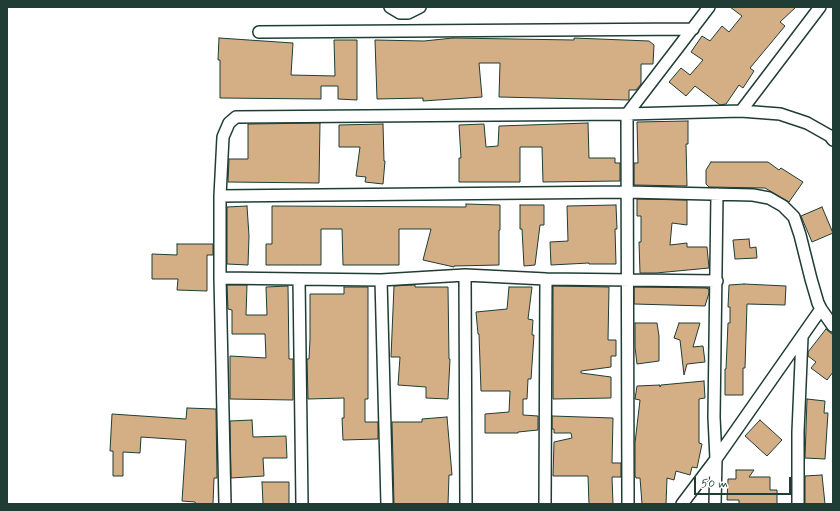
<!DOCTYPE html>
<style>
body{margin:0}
#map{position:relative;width:840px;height:511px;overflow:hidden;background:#fff;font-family:Mynerve,sans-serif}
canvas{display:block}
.frame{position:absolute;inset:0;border:8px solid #1f3d34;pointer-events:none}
.scale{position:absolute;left:694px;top:477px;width:97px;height:18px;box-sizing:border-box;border:2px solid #1f3d34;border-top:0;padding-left:5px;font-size:12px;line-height:14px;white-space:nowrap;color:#1f3d34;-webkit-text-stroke:3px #fff;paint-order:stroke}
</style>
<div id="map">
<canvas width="840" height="511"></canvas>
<div class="frame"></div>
<div class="scale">50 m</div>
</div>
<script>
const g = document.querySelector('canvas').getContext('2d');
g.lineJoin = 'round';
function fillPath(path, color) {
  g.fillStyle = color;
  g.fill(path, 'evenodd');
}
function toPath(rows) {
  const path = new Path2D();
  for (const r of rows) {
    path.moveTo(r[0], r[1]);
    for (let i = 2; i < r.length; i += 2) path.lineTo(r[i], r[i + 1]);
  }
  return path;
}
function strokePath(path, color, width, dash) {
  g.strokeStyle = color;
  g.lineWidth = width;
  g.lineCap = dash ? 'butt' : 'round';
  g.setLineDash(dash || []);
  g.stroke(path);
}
const building = toPath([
 [730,7,796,7,780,22,785,26,750,68,754,71,743,88,739,85,726,104,720,105,695,86,686,96,669,82,681,68,690,75,703,60,691,52,702,36,710,41,722,26,729,32,742,16,730,7],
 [219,38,293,43,291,75,335,76,334,40,357,40,357,100,338,99,338,86,321,86,321,99,220,98,220,60,218,60,219,38],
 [453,38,574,40,574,38,649,41,654,45,653,64,641,64,641,84,636,90,629,90,629,100,499,97,500,63,479,63,482,97,423,101,423,98,377,99,375,40,424,41,453,38],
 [688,121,688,144,686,144,687,186,634,185,634,163,638,163,637,122,688,121],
 [320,123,319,183,228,182,229,159,248,159,248,124,320,123],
 [588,123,589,158,615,158,615,163,620,163,620,181,543,182,542,147,520,147,520,182,459,182,459,158,461,158,459,125,484,124,486,147,498,146,499,126,588,123],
 [383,124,384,161,385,161,383,184,365,182,366,177,356,176,360,147,339,147,339,125,383,124],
 [711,162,768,162,779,170,781,168,803,182,789,202,765,188,709,187,706,184,706,170,711,162],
 [637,199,687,200,687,225,672,223,670,245,687,243,687,247,707,247,709,268,656,273,640,273,639,242,641,242,641,216,637,216,637,199],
 [466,204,500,205,500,230,499,230,499,265,454,266,454,267,423,260,431,229,399,229,399,265,343,265,342,229,321,229,321,265,266,265,266,244,272,244,272,206,466,207,466,204],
 [520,205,544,205,544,225,540,225,535,265,524,266,522,229,520,229,520,205],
 [616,205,617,229,615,229,616,264,589,264,589,263,551,265,550,242,568,241,567,206,616,205],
 [247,206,249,236,248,265,227,264,227,207,247,206],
 [822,207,833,233,812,242,801,216,822,207],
 [749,239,750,248,756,247,757,258,735,259,733,240,749,239],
 [177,244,213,244,213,255,207,255,207,291,177,290,178,279,152,279,152,254,177,255,177,244],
 [744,284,786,286,785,305,747,304,745,368,743,368,743,395,725,395,725,369,726,369,728,323,730,323,730,307,728,307,729,285,744,284],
 [227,285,247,285,246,315,267,315,266,287,288,286,289,359,293,359,293,400,230,399,230,356,266,358,265,334,232,334,232,310,228,309,227,285],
 [411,285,415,285,415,287,448,287,449,359,450,359,448,399,426,398,426,387,398,385,400,357,391,357,394,286,411,285],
 [553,286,609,287,608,340,616,340,616,356,611,356,611,367,581,371,581,373,611,377,611,398,553,399,553,286],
 [344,287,368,287,368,399,365,399,365,422,378,422,378,439,343,440,342,418,344,418,344,398,308,399,307,359,309,359,310,339,310,294,344,294,344,287],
 [509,287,532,287,528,319,533,320,532,335,534,335,531,379,528,379,527,399,523,399,523,415,538,416,538,430,518,432,518,433,485,433,485,414,509,412,510,391,481,391,479,334,478,334,476,312,507,309,509,287],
 [634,287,705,288,709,289,709,293,705,306,634,304,634,287],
 [635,323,657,323,659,336,659,361,637,364,635,347,635,323],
 [679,323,700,323,693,347,703,346,705,362,687,364,684,375,680,340,674,338,679,323],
 [826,329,833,335,833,372,827,380,811,368,816,362,808,356,808,352,826,329],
 [704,381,705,398,699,399,699,443,702,444,697,468,692,467,690,475,676,471,674,480,667,478,666,504,642,504,640,478,636,478,635,476,635,443,640,400,635,399,637,386,660,385,660,387,661,385,704,381],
 [807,399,825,401,824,413,828,413,825,459,805,458,807,399],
 [187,408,216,409,217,478,214,478,213,504,196,504,195,502,182,501,186,440,141,437,140,453,123,452,123,476,113,476,113,451,110,451,112,414,186,419,187,408],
 [552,416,613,418,612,463,621,463,621,477,612,477,613,504,589,504,588,476,553,476,554,442,572,438,571,433,554,433,554,429,552,429,552,416],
 [447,417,452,475,449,475,448,504,394,504,392,422,422,422,422,419,447,417],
 [252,420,253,437,286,436,287,458,263,458,264,476,231,478,230,421,252,420],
 [760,420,782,440,767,456,745,436,760,420],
 [736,470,754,470,749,477,770,477,770,490,777,490,777,504,739,504,739,500,727,500,728,479,736,479,736,470],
 [822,475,825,504,805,504,805,476,822,475],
 [262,482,289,482,289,504,263,504,262,482]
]);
fillPath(building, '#d4af86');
strokePath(building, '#1f3d34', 1);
const minor = toPath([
 [390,7,400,13,408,13,420,7],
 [259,32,693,29],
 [741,111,820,7],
 [220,196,627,192,753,195,769,198,783,206,794,217,800,235,811,279,818,303,821,309,833,326],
 [465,275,466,504],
 [220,278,381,280,465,275,546,279,717,281],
 [299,279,302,504],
 [381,280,387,504],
 [225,504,220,278,220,196,223,137,229,123,236,117,627,114,741,111,780,114,807,123,830,136,833,140],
 [545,504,546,279],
 [628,504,627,114,709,7],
 [682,504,716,459,821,309],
 [715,504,716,459,714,417,717,194],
 [798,504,798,432,802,337]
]);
strokePath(minor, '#1f3d34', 14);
strokePath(minor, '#fff', 11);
</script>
